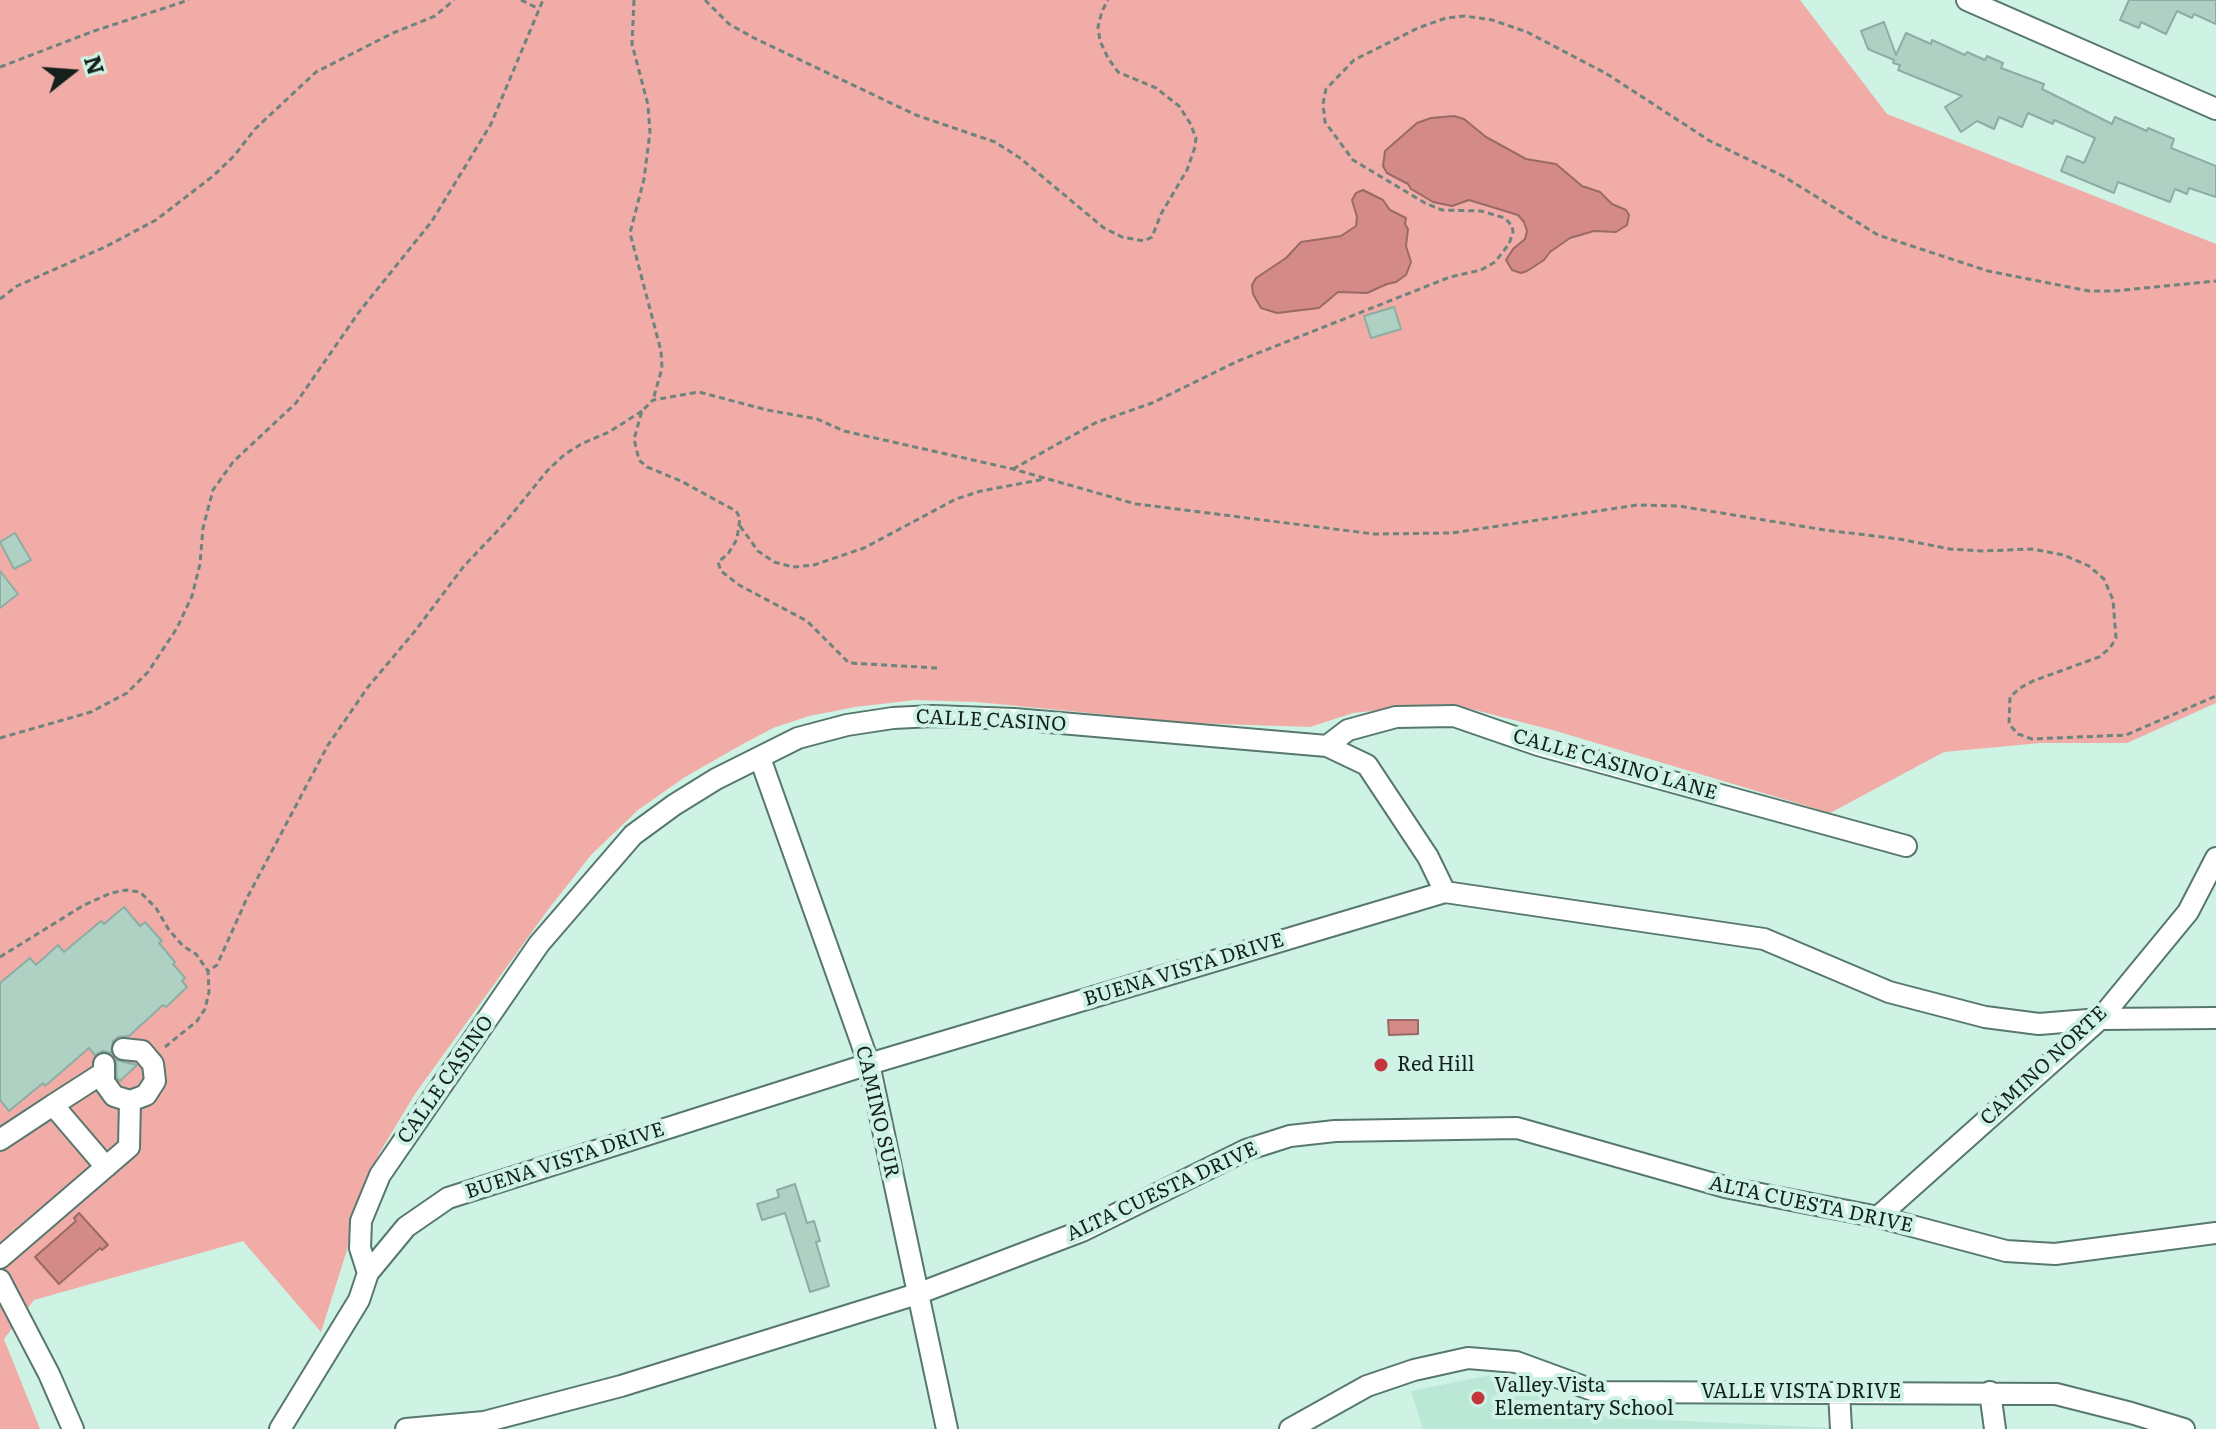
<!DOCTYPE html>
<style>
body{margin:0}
#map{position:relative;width:2216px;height:1429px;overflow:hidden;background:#cef2e4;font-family:Literata,serif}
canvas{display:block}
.north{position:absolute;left:32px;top:32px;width:80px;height:80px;-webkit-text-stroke:6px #cef2e4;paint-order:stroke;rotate:73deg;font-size:22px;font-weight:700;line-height:32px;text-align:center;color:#13201c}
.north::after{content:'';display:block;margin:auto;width:28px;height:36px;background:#13201c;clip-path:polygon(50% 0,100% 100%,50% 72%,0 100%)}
</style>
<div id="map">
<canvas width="2216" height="1429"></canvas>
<div class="north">N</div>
</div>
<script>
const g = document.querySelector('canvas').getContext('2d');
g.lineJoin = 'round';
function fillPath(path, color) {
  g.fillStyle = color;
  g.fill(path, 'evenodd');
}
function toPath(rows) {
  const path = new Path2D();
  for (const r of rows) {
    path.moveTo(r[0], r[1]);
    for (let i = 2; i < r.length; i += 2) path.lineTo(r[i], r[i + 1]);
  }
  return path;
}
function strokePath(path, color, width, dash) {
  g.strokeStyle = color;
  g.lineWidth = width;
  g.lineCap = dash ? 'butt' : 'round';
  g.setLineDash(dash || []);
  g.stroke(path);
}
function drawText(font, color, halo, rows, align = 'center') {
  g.font = font + ' Literata,serif';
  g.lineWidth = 8;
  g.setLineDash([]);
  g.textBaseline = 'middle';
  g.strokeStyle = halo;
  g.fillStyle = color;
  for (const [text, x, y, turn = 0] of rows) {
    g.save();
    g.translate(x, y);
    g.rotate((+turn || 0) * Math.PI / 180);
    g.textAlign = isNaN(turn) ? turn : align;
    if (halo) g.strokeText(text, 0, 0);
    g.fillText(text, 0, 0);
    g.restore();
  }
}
fillPath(toPath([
 [1491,1375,1559,1406,1617,1418,1860,1429,1423,1429,1411,1391]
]), '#bbe7d7');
fillPath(toPath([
 [0,0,1800,0,1887,114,2216,244,2216,703,2127,743,2040,743,1944,752,1830,813,1556,731,1471,709,1441,704,1353,713,1310,727,1191,723,977,702,915,700,855,707,809,716,773,728,741,745,685,777,638,810,591,855,547,911,415,1094,380,1152,354,1209,347,1250,321,1332,243,1241,34,1300,4,1339,40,1429,0,1429]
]), '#f1aca8');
const water = toPath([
 [1454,116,1464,119,1486,137,1526,159,1556,164,1582,186,1600,192,1612,204,1626,210,1629,215,1627,225,1616,232,1594,231,1570,238,1550,252,1544,260,1527,271,1521,273,1512,270,1506,260,1513,249,1525,239,1527,231,1524,222,1518,215,1469,200,1452,206,1433,202,1411,189,1408,184,1387,173,1383,166,1385,151,1417,123,1431,118,1454,116],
 [1363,190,1383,200,1390,210,1406,218,1405,224,1408,229,1406,246,1411,262,1406,275,1396,282,1387,284,1367,293,1338,292,1319,308,1277,313,1261,308,1253,294,1252,285,1256,278,1286,258,1301,242,1341,236,1356,226,1357,217,1352,200,1356,193,1363,190],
 [1388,1020,1418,1020,1418,1034,1389,1035,1388,1020],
 [79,1213,108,1245,102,1250,100,1248,59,1284,35,1257,76,1221,74,1218,79,1213]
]);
fillPath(water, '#d48a86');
strokePath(water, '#9a6a66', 2);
const building = toPath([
 [2129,0,2216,0,2216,24,2194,14,2192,18,2177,11,2166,34,2141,22,2139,28,2120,20,2129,0],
 [1884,22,1896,55,1906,33,1931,44,1932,40,1965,55,1967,52,1985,60,1987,56,2003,63,2001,68,2044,84,2042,89,2112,124,2115,117,2147,131,2148,128,2174,139,2171,148,2216,166,2216,197,2189,188,2187,194,2175,189,2170,202,2118,182,2114,193,2061,171,2067,156,2084,163,2095,138,2054,120,2053,124,2028,113,2022,127,1999,117,1994,129,1977,121,1961,132,1945,107,1962,96,1898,70,1900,65,1893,63,1894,60,1868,49,1861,31,1884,22],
 [1394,307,1401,329,1371,338,1364,316,1394,307],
 [15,533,31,560,14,569,0,542,15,533],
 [0,571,18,594,0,608,0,571],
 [124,907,140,926,145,922,162,941,159,943,175,962,173,964,185,978,182,981,187,987,166,1007,163,1005,129,1036,118,1037,113,1041,111,1053,103,1051,95,1055,89,1048,45,1086,43,1083,9,1111,0,1100,0,983,30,958,36,965,58,945,64,952,101,921,104,924,124,907],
 [116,1060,137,1065,120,1081,117,1078,116,1060],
 [795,1184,807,1223,814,1221,820,1241,816,1242,829,1286,810,1292,785,1213,762,1220,757,1204,779,1197,777,1190,795,1184]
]);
fillPath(building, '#aed1c4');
strokePath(building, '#8caea2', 2);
const minor = toPath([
 [1967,0,2216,109],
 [1327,746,1348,730,1396,717,1454,716,1538,745,1906,846],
 [760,758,869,1064,947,1429],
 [104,1064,104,1082,114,1096,130,1101,146,1095,155,1081,153,1064,142,1051,123,1049],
 [103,1073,53,1105,106,1167],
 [0,1140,53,1105],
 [1878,1217,2100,1019,2188,912,2216,858],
 [0,1258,129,1147,130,1101],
 [368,1273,360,1248,361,1221,380,1175,539,944,633,835,674,805,716,779,798,738,847,725,893,718,933,716,1014,719,1327,746,1367,765,1428,857,1445,892],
 [0,1280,49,1374,73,1429],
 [1839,1392,1841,1429],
 [1990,1392,1995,1429],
 [280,1429,359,1300,368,1273,406,1227,448,1198,869,1064,1445,892,1764,939,1889,992,1985,1017,2039,1024,2100,1019,2216,1018],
 [406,1429,484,1422,621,1386,917,1294,1082,1231,1246,1150,1290,1136,1335,1131,1517,1128,1725,1187,1878,1217,2006,1251,2055,1254,2216,1233],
 [1290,1429,1367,1386,1414,1370,1468,1358,1516,1362,1598,1392,2056,1394,2131,1413,2184,1429]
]);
strokePath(minor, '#57786d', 24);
strokePath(toPath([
 [521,0,539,9],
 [634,0,632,44,648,105,650,132,644,179,630,233,661,351,662,368,653,400],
 [705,0,729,24,754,38,916,115,995,142,1020,158,1104,228,1122,237,1144,241,1152,237,1161,214,1187,170,1195,147,1196,138,1190,123,1179,106,1156,88,1118,72,1108,58,1100,41,1098,27,1102,11,1108,0],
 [0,67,94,31,189,0],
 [0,299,17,286,107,246,156,220,213,176,234,156,255,129,316,72,393,33,435,16,454,0],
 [1013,469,1095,423,1152,403,1238,361,1450,277,1481,270,1495,262,1509,244,1513,232,1512,226,1505,218,1481,211,1442,210,1425,203,1353,160,1325,122,1323,104,1326,89,1354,60,1418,28,1446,18,1465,16,1492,20,1527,32,1607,74,1710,141,1783,176,1878,235,1988,271,2089,291,2114,291,2216,281],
 [740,526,758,551,774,562,793,567,814,565,864,548,956,499,981,491,1045,479],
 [937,668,849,663,807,621,739,585,721,571,718,562,728,554,737,539,740,518,736,511,723,504,681,481,647,467,639,460,634,439,642,411,653,400,699,392,767,410,817,419,844,431,1013,469,1136,504,1374,534,1452,533,1637,505,1679,506,1825,530,1899,539,1950,549,1983,551,2032,549,2064,555,2089,566,2104,579,2113,600,2116,638,2110,648,2099,657,2033,681,2020,688,2010,697,2009,724,2018,734,2032,739,2126,735,2216,696],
 [0,738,91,712,127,693,148,672,177,628,192,596,200,564,203,528,213,490,233,462,296,403,359,312,432,221,491,124,543,0],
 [0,957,84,905,111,893,126,890,140,892,156,908,169,930,183,946,196,954,208,971],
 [165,1047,197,1021,205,1009,209,992,208,971,217,965,247,898,328,745,368,687,415,631,464,566,504,524,547,471,564,455,581,444,609,432,642,411]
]), '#6c847b', 3, [6, 4]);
strokePath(minor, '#fff', 20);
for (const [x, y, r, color] of [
 [1381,1065,8,"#c5353c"],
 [1478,1398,8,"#c5353c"]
]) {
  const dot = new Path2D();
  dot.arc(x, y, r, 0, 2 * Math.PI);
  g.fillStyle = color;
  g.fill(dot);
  strokePath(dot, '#cef2e4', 3);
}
drawText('20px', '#13201c', '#cef2e4', [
 ["CALLE CASINO",991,721,3],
 ["CALLE CASINO LANE",1615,765,16],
 ["BUENA VISTA DRIVE",1184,970,-17],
 ["CAMINO NORTE",2044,1066,-43],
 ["CALLE CASINO",446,1080,-55],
 ["CAMINO SUR",877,1112,77],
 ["BUENA VISTA DRIVE",565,1161,-18],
 ["ALTA CUESTA DRIVE",1162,1192,-25],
 ["ALTA CUESTA DRIVE",1811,1205,12],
 ["VALLE VISTA DRIVE",1801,1392]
]);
drawText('20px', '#13201c', '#cef2e4', [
 ["Red Hill",1397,1065],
 ["Valley Vista",1494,1386],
 ["Elementary School",1494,1409]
], 'left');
</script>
